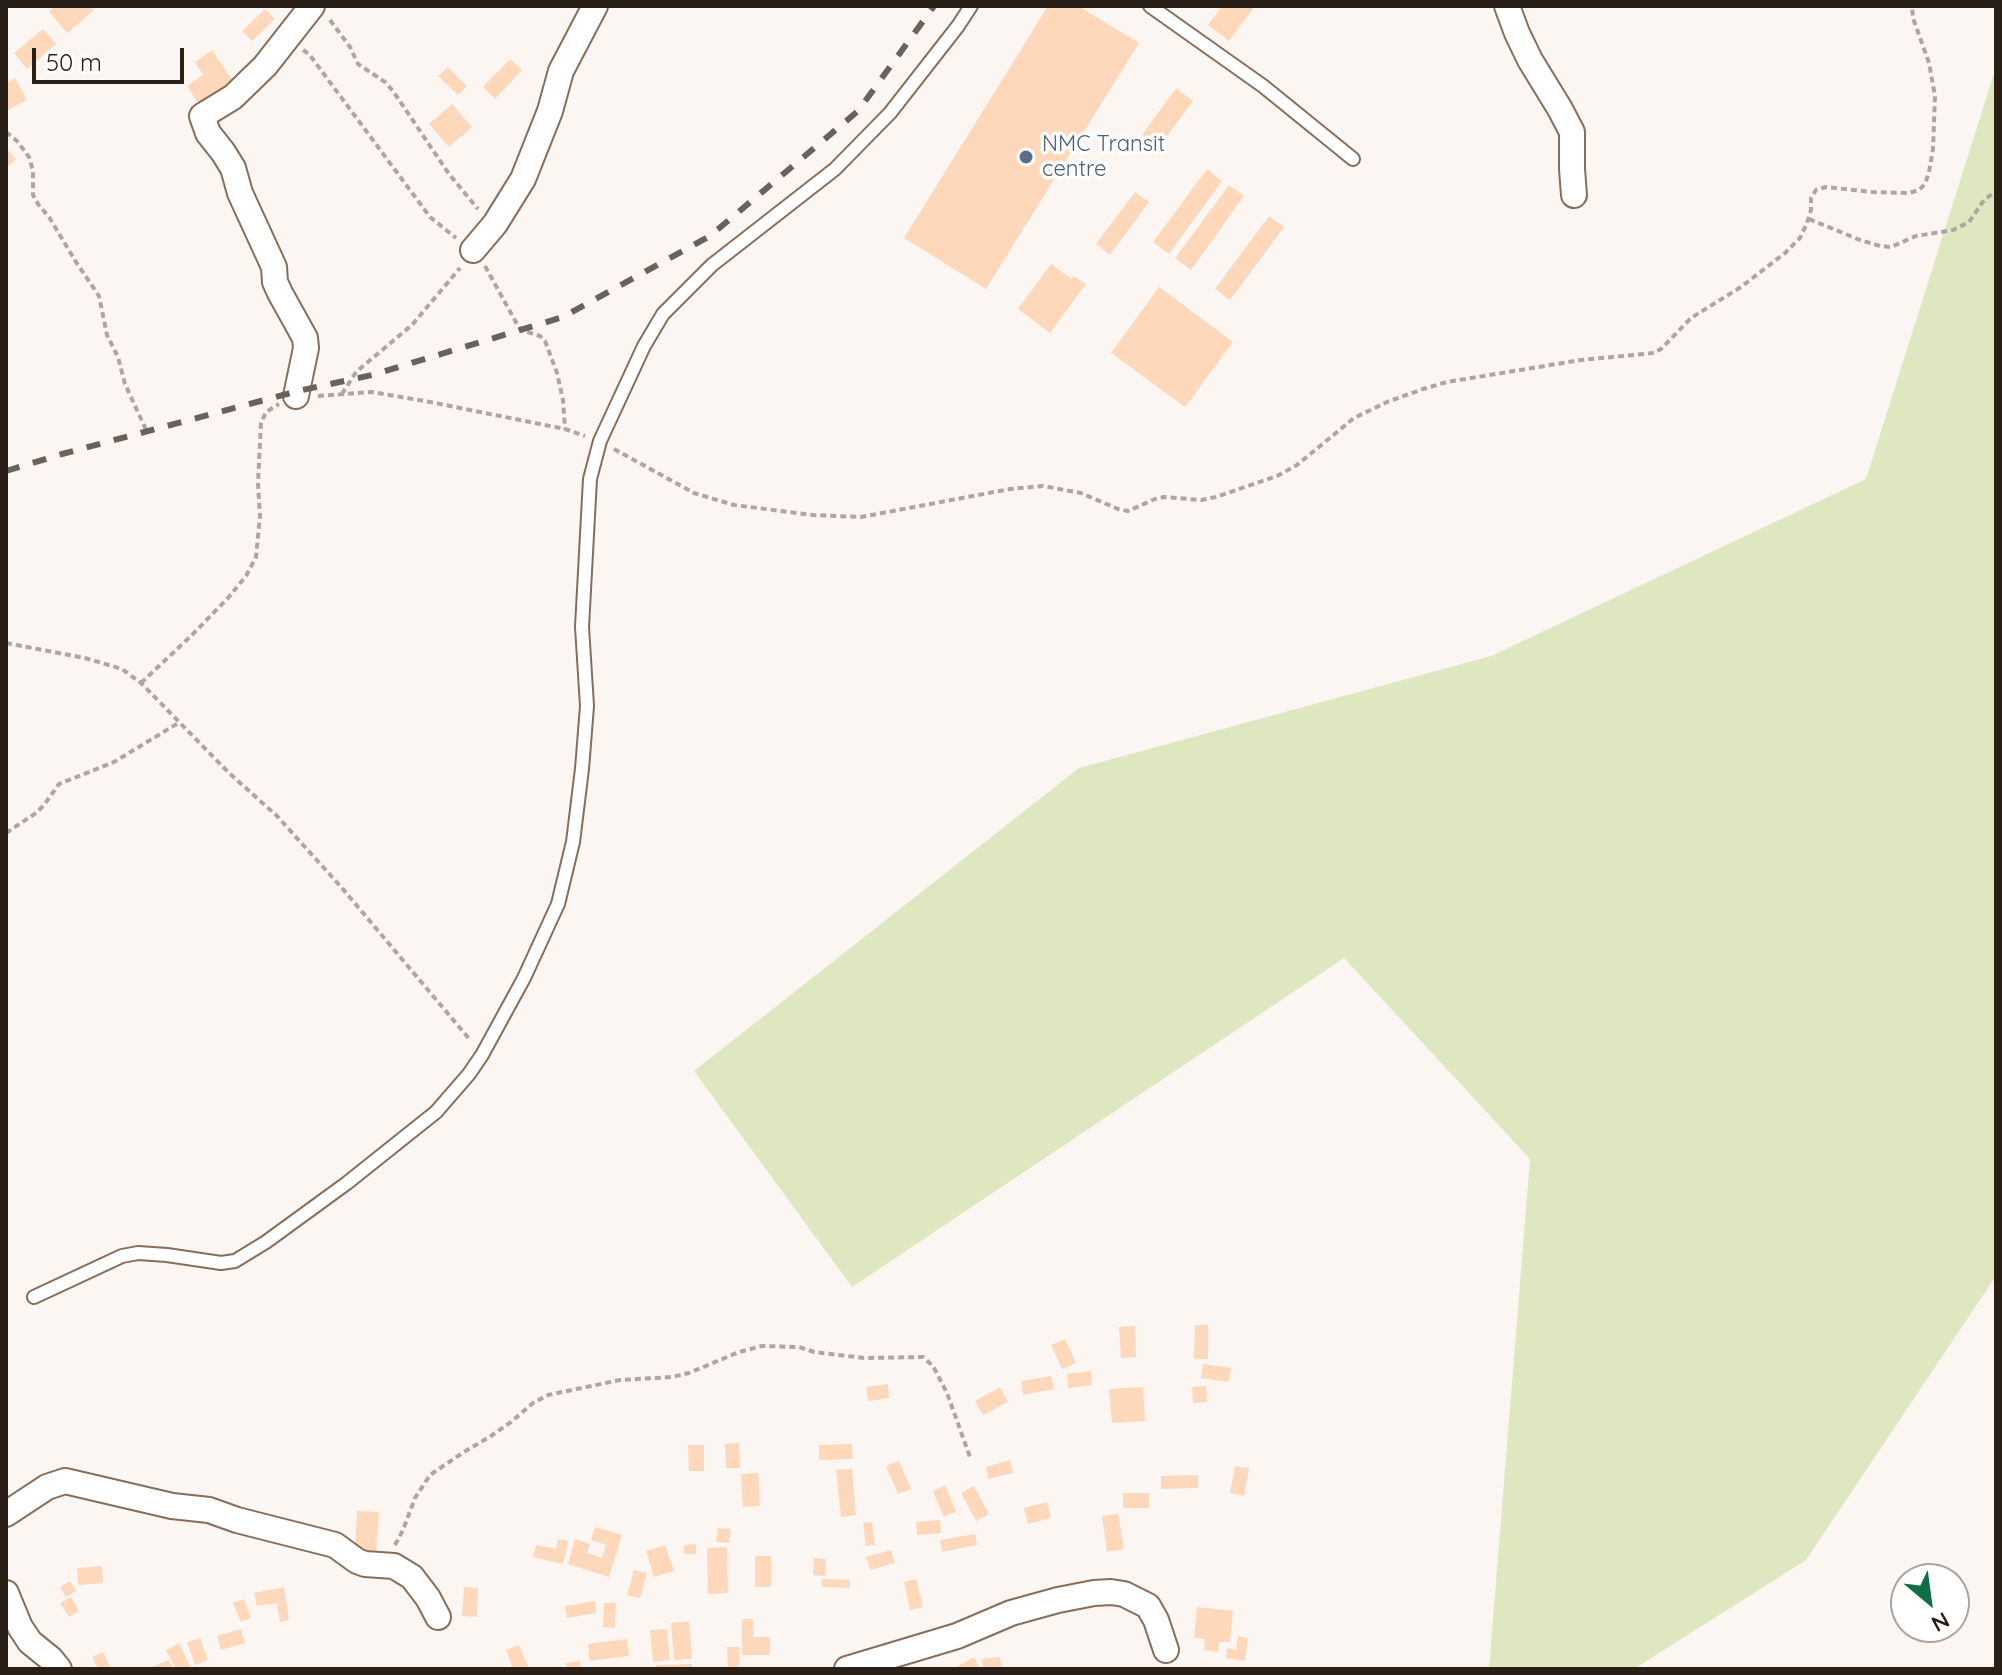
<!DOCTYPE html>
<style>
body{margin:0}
#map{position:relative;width:2002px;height:1675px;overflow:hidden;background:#fcf6f2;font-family:Quicksand,sans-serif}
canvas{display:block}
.frame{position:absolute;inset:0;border:8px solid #291f17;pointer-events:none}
.north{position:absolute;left:1890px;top:1563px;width:80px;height:80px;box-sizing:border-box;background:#fff;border:2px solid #a9a5a2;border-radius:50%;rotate:151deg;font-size:22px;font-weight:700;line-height:32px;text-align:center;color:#291f17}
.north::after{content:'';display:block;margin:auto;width:28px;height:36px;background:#0d6f46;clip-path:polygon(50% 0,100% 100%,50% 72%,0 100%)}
.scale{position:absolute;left:32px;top:48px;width:152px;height:36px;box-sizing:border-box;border:4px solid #291f17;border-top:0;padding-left:10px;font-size:24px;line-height:28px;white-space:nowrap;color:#291f17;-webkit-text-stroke:6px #fff;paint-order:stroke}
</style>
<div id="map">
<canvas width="2002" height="1675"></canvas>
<div class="frame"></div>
<div class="north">N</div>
<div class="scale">50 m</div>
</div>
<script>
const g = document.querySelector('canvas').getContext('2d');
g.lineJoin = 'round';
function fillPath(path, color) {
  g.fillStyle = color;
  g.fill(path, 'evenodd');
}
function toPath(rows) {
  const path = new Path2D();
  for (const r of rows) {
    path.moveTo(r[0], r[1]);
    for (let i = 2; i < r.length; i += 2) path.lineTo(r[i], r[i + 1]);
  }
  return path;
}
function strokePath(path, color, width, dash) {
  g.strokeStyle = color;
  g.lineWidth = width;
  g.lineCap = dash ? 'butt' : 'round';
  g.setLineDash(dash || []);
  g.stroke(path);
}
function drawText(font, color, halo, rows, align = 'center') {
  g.font = font + ' Quicksand,sans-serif';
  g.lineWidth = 7;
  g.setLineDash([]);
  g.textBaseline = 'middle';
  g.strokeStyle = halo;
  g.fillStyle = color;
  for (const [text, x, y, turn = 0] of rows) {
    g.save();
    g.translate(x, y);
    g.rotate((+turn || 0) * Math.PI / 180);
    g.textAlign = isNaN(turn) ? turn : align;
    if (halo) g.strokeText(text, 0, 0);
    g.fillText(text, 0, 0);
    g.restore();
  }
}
fillPath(toPath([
 [1996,67,1996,1276,1806,1560,1634,1669,1489,1669,1530,1159,1344,958,852,1287,694,1071,1079,768,1491,656,1866,479]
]), '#dfe7c0');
fillPath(toPath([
 [55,6,90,6,94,10,67,33,49,11],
 [1048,6,1078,6,1139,43,986,289,904,238],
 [1222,6,1255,6,1229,41,1208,25],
 [265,9,275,19,252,41,242,31],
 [43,29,56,44,27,69,14,53],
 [212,50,233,81,198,103,187,86,203,75,195,62],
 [510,59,522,70,495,99,483,87],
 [448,67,467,86,458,95,438,76],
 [15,78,27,100,6,111,6,83],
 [1176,88,1193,101,1159,147,1142,135],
 [452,104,472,127,449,147,429,124],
 [6,148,16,159,6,168],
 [1207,169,1222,181,1169,254,1153,242],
 [1229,185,1244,196,1191,270,1175,258],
 [1135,192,1149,202,1110,255,1096,244],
 [1269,216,1284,227,1230,300,1215,289],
 [1051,264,1072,279,1073,276,1086,284,1050,333,1018,309],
 [1159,287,1233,342,1185,407,1111,353],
 [1195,1325,1208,1325,1208,1359,1194,1359],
 [1135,1326,1136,1357,1121,1358,1119,1327],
 [1065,1339,1076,1363,1062,1369,1051,1345],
 [1203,1364,1231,1368,1229,1382,1201,1378],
 [1091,1371,1092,1385,1068,1388,1067,1374],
 [1051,1376,1054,1389,1023,1395,1021,1381],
 [888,1384,889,1398,868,1401,866,1387],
 [1206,1386,1207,1402,1193,1403,1192,1387],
 [1000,1387,1008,1402,983,1415,975,1401],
 [1143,1387,1145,1421,1112,1423,1109,1389],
 [739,1443,740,1468,726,1468,725,1444],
 [852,1444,853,1459,819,1460,819,1445],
 [688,1445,704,1445,704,1471,689,1471],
 [1010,1460,1013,1473,988,1479,986,1467],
 [899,1461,911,1489,898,1494,886,1466],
 [1235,1466,1249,1468,1244,1496,1230,1493],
 [852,1469,856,1515,841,1517,836,1470],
 [758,1473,760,1506,743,1507,741,1474],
 [1198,1475,1198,1488,1161,1489,1161,1476],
 [945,1485,956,1511,944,1517,933,1491],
 [974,1486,989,1514,976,1521,961,1493],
 [1123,1493,1149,1493,1149,1508,1123,1508],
 [1047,1502,1051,1518,1028,1524,1024,1508],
 [357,1511,379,1512,376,1554,355,1553],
 [1118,1514,1124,1549,1107,1552,1102,1516],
 [940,1520,941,1533,917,1535,916,1522],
 [872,1522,875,1545,866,1546,863,1523],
 [595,1527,622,1535,609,1577,568,1564,575,1539,590,1544,587,1553,602,1558,606,1545,591,1540],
 [718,1528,731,1529,729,1543,716,1542],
 [975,1534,977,1545,942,1552,940,1540],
 [558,1539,568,1541,563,1564,533,1557,536,1545,556,1549],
 [696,1544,696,1554,684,1554,684,1545],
 [665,1545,674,1571,654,1577,646,1551],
 [727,1547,728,1593,708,1594,707,1548],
 [891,1550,895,1563,870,1570,866,1557],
 [755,1556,771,1556,771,1587,755,1587],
 [814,1558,826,1559,825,1576,813,1575],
 [102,1566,103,1583,78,1585,77,1568],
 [634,1570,647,1573,640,1598,627,1595],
 [822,1579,850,1580,850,1588,822,1587],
 [916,1579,923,1607,910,1610,904,1582],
 [70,1581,76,1591,66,1597,60,1587],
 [284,1587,289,1620,280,1622,277,1603,257,1606,254,1593],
 [464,1587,478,1588,477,1617,462,1616],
 [71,1597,79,1611,69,1617,60,1603],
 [244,1599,251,1618,241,1622,233,1603],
 [595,1601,596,1613,567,1618,565,1606],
 [604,1603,616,1603,615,1628,603,1627],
 [1197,1607,1233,1611,1230,1642,1219,1642,1218,1652,1204,1650,1205,1639,1194,1638],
 [742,1619,753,1619,753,1637,770,1637,770,1655,742,1655],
 [689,1621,692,1659,674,1660,671,1623],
 [241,1629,245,1643,221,1650,217,1636],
 [667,1629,670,1660,653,1662,650,1630],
 [1238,1636,1248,1638,1245,1661,1226,1658,1227,1648,1236,1650],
 [200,1638,208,1660,195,1665,187,1642],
 [627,1639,629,1656,590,1661,588,1644],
 [179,1643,191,1668,189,1669,176,1669,166,1650],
 [519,1645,529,1669,513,1669,506,1650],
 [727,1647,739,1647,739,1668,728,1669],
 [103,1652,111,1669,98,1669,92,1657],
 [974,1657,980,1669,953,1669],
 [1000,1657,1002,1669,983,1669,982,1659],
 [169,1660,173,1669,146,1669],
 [580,1661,581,1669,567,1669,566,1663],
 [692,1664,692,1669,656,1669,656,1665]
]), '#fed8ba');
const service = toPath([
 [1150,6,1263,86,1353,159],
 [34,1297,122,1256,138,1253,167,1255,221,1263,235,1261,266,1242,347,1183,436,1112,469,1074,482,1055,524,978,558,904,573,842,582,769,587,706,582,627,590,479,600,441,644,346,663,314,712,265,835,169,890,113,958,26,971,6]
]);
const minor = toPath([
 [1507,6,1517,33,1530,60,1560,109,1572,132,1572,169,1574,195],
 [473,250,495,224,523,179,550,111,561,71,595,6],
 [296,396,306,348,305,338,280,293,275,282,274,267,240,193,233,168,223,152,208,133,202,116,233,97,265,66,312,6],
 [6,1514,47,1487,65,1481,172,1506,209,1510,237,1520,335,1545,357,1561,365,1564,394,1566,412,1577,428,1598,438,1617],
 [6,1593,20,1627,30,1642,51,1659,59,1669],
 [847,1669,957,1636,1011,1613,1058,1600,1094,1593,1111,1592,1124,1594,1148,1606,1156,1620,1166,1650]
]);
strokePath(service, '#876e5a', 16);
strokePath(minor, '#876e5a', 28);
strokePath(toPath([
 [330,20,350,47,358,64,385,82,393,91,449,174,478,209],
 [303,50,309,54,430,217,456,238],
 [6,132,17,141,29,157,33,171,33,195,38,204,49,217,76,262,99,296,107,335,118,357,125,384,147,432],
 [1809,219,1860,240,1880,246,1891,247,1916,236,1953,230,1969,222,1984,200,1996,191],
 [485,266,518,326,521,330,540,336,545,341,557,373,563,400,565,429],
 [342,394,356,372,412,325,460,268],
 [318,396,372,392,430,402,565,429,585,436],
 [614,449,694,493,734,505,813,515,861,517,1010,489,1043,486,1081,493,1118,509,1128,511,1155,499,1164,497,1201,500,1216,497,1277,476,1297,465,1354,418,1387,402,1423,389,1447,382,1581,360,1654,353,1661,349,1691,318,1741,287,1785,253,1800,238,1807,223,1811,210,1811,198,1816,190,1826,187,1872,192,1909,193,1919,190,1925,184,1929,172,1933,149,1935,96,1929,63,1913,18,1912,6],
 [6,643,85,658,122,669,141,683,229,773,277,816,342,888,471,1041],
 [141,683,192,635,228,598,246,576,256,557,260,516,258,483,261,423,266,412,279,404],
 [6,833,36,813,44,805,59,784,114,762,180,722],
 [395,1545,403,1530,415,1498,430,1475,464,1452,491,1436,511,1422,533,1403,548,1395,620,1380,672,1377,689,1373,739,1352,762,1346,799,1347,814,1352,864,1358,923,1357,933,1366,947,1393,970,1457]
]), '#ada6a0', 4, [6, 4]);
strokePath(service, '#fff', 12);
strokePath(minor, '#fff', 24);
strokePath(toPath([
 [6,471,62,454,298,391,372,375,563,317,710,236,858,111,934,6]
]), '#6a615a', 6, [14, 14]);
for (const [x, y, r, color] of [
 [1026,157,8,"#5c6f8a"]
]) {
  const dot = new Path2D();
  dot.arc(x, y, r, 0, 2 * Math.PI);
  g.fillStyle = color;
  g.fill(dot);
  strokePath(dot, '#fff', 3);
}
drawText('22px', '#4e5e75', '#fff', [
 ["NMC Transit",1042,144],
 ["centre",1042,169]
], 'left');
</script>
